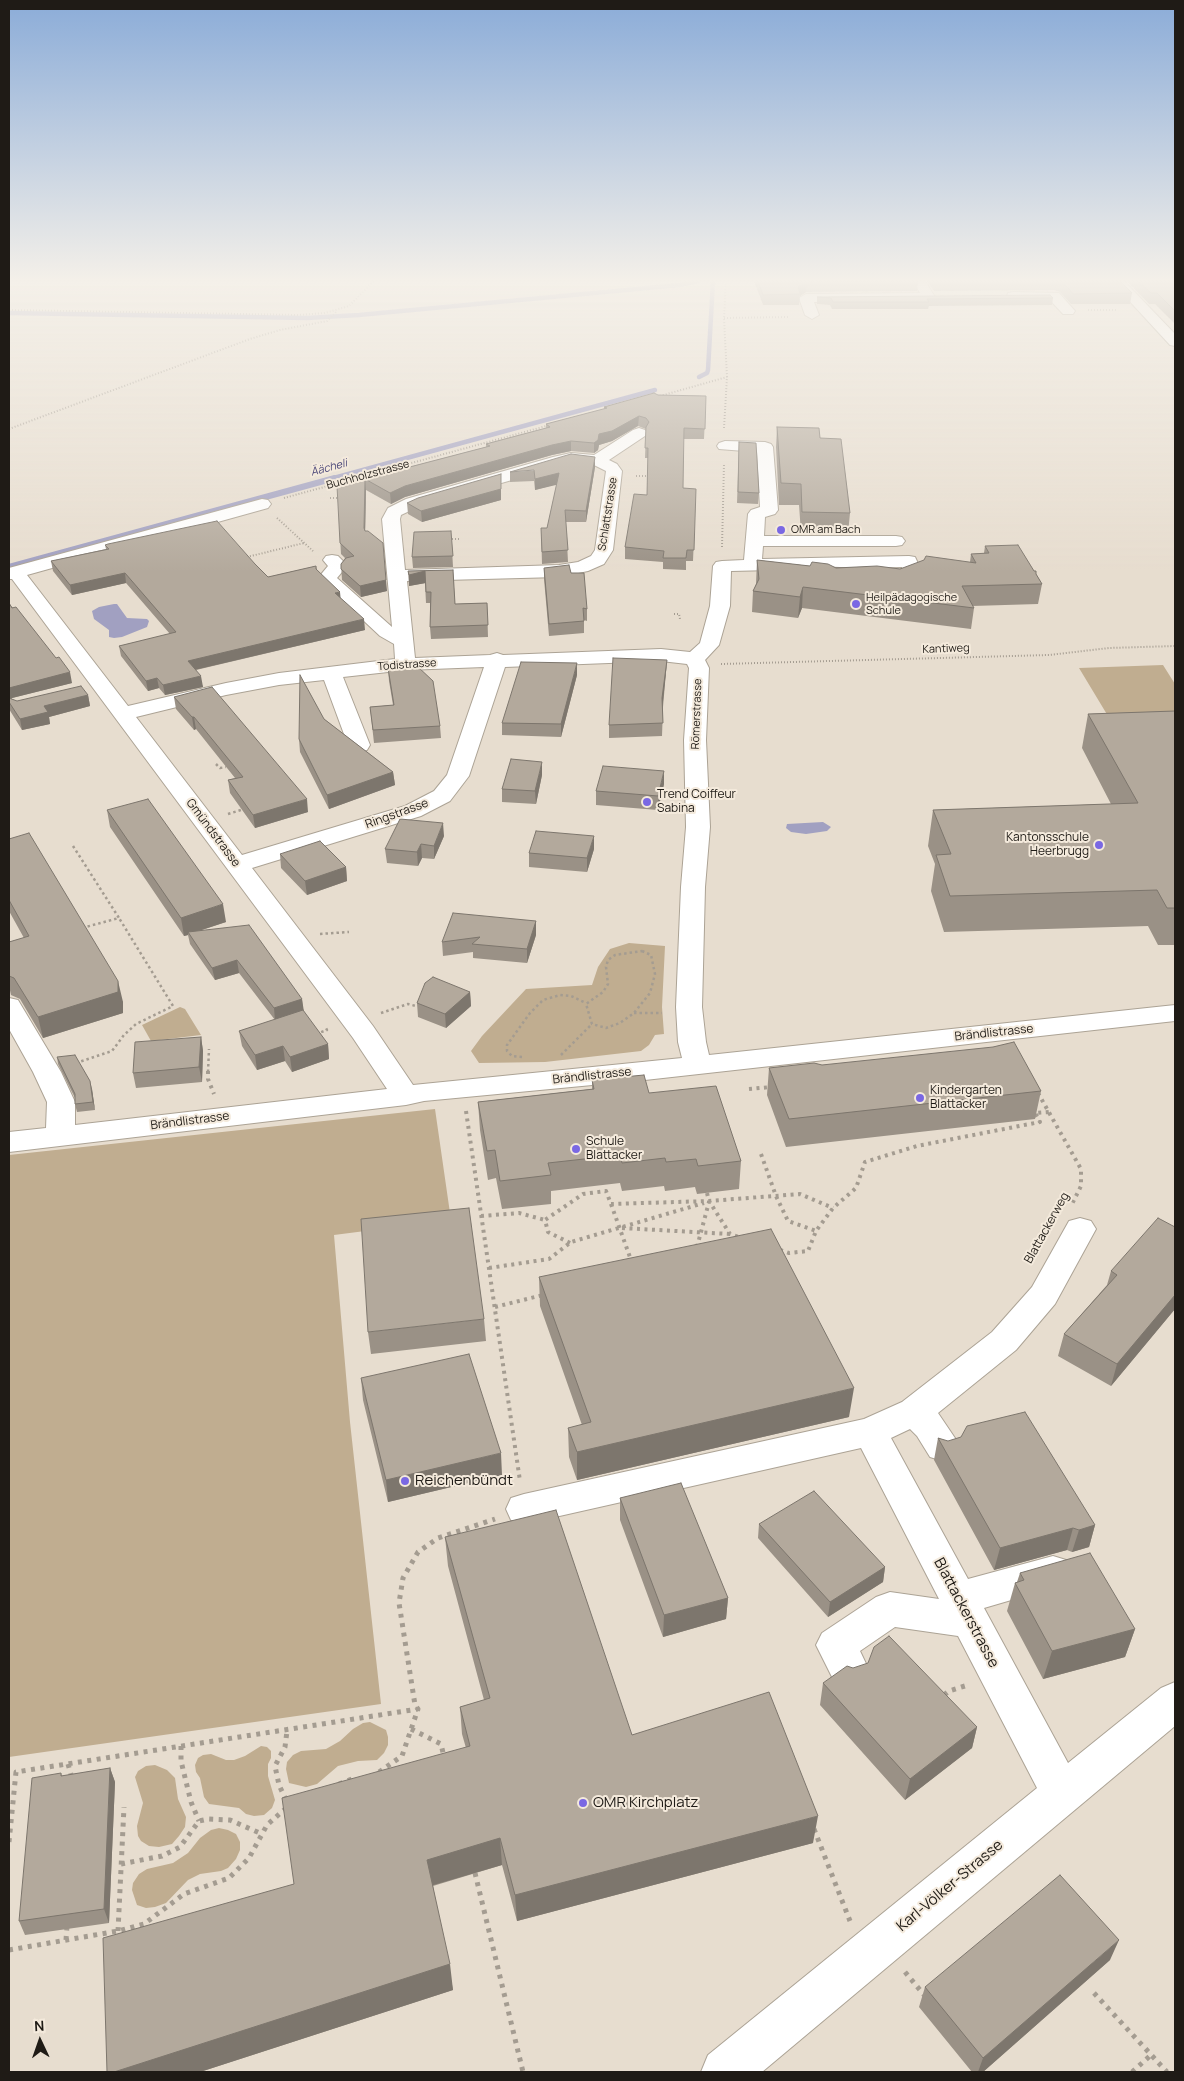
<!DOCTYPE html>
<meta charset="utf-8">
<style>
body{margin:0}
#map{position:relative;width:1184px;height:2081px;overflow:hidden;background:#e7ddcf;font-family:Manrope,sans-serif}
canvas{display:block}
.frame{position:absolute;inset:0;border:10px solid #1f1b16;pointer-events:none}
.north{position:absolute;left:15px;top:2016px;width:50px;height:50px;-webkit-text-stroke:4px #f4eadc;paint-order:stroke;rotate:357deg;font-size:14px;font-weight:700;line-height:20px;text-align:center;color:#1f1b16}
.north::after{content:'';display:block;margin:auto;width:18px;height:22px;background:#1f1b16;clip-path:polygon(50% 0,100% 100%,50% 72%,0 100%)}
</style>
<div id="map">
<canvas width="1184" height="2081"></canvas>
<div class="frame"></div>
<div class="north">N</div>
</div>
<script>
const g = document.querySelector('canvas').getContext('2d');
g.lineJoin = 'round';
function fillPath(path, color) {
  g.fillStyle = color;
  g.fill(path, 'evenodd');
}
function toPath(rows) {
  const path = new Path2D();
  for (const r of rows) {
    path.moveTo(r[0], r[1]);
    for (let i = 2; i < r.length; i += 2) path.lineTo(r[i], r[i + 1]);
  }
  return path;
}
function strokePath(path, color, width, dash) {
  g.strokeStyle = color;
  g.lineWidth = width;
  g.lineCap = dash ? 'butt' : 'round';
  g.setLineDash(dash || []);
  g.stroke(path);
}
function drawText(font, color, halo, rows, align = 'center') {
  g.font = font + ' Manrope,sans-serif';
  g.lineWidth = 4;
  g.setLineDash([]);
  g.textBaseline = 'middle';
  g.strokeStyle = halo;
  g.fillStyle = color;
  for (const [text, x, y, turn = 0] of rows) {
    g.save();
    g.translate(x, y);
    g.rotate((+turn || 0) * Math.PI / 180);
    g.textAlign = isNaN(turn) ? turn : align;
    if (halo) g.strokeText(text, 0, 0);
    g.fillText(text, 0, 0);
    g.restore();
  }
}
fillPath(toPath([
 [1163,665,1175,684,1175,729,1117,731,1079,668],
 [629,943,665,946,662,1007,664,1034,655,1035,649,1045,641,1051,545,1062,479,1063,471,1051,482,1036,526,989,592,985,598,967,610,949],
 [180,1007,185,1009,201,1035,151,1041,142,1025],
 [435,1109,451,1220,334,1235,350,1422,381,1704,9,1757,9,1155],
 [370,1722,386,1730,388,1737,388,1745,384,1753,377,1760,358,1761,338,1766,317,1784,306,1787,289,1783,286,1769,287,1762,293,1755,301,1751,326,1749,340,1741,353,1729,363,1723],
 [261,1746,267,1747,271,1751,271,1758,268,1764,268,1776,275,1800,272,1808,264,1815,254,1816,246,1814,239,1808,209,1804,204,1797,200,1778,196,1772,195,1765,198,1758,203,1755,211,1754,226,1760,234,1760,245,1756],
 [155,1765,167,1770,175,1778,178,1799,186,1817,185,1827,179,1836,172,1844,159,1847,149,1846,141,1841,138,1836,137,1826,143,1803,135,1777,138,1771,146,1766],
 [219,1828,228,1830,236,1834,240,1842,240,1850,236,1859,228,1868,221,1871,200,1874,188,1880,166,1903,155,1907,146,1908,137,1905,132,1890,133,1883,139,1874,147,1869,173,1863,188,1853,200,1838,211,1830]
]), '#c0ad90');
fillPath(toPath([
 [114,604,117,604,127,618,147,619,149,621,147,627,122,637,114,638,109,637,109,630,94,619,92,611,99,607],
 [823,822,831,827,827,831,806,834,791,832,786,828,787,824]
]), '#a1a0c1');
strokePath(toPath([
 [9,313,307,318,359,315,680,285,697,281],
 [699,377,707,373,708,370,713,281],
 [330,479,655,390]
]), '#a1a0c1', 4.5);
strokePath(toPath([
 [9,567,335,478]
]), '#a1a0c1', 6);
const minor = toPath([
 [913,281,925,281,935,297,934,300,814,302,819,315,812,319,805,315,799,298,806,294,920,293,913,281],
 [1111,281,1124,281,1175,334,1175,346,1170,345,1111,281],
 [1013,292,1059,293,1075,311,1073,314,1063,314,1050,300,1008,299,1007,296,1008,293,1013,292],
 [639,428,645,430,647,433,645,436,609,460,617,464,622,471,613,550,604,564,588,571,559,577,407,581,415,658,490,655,497,653,503,655,661,649,690,652,700,643,710,606,713,566,716,562,722,561,744,560,748,514,751,510,760,507,757,452,719,449,717,446,719,443,725,441,765,442,771,444,773,447,778,510,775,514,765,517,764,536,896,536,902,537,905,541,902,545,896,546,763,546,762,559,909,556,915,557,923,574,921,578,906,584,834,586,819,579,814,569,731,571,730,606,719,645,705,660,709,668,706,740,710,827,705,887,702,1007,706,1042,709,1055,1175,1005,1175,1021,645,1080,424,1101,406,1105,9,1152,9,1132,46,1128,47,1102,33,1072,9,1029,9,998,18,1000,61,1072,75,1102,75,1125,387,1089,353,1038,12,579,9,579,9,568,262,499,268,500,271,504,268,508,27,575,128,706,226,683,279,673,395,659,394,644,380,636,318,578,328,566,323,560,326,556,332,555,338,556,344,562,347,566,337,578,392,627,382,519,388,508,406,499,553,457,571,453,594,455,633,430,639,428],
 [571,463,594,465,606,471,595,550,591,556,578,562,559,565,405,570,400,519,401,515,418,507,571,463],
 [902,567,904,572,903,573,838,574,832,569,902,567],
 [661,661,687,664,689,668,684,740,686,827,681,887,676,1007,678,1042,682,1058,413,1085,373,1026,252,868,421,816,450,801,469,776,505,667,661,661],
 [484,667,447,775,434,791,405,806,242,855,136,717,226,695,279,685,324,680,348,745,351,750,359,752,367,750,370,745,343,677,406,670,484,667],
 [1080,1218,1091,1221,1096,1229,1055,1304,1016,1350,938,1413,961,1447,956,1457,943,1461,930,1457,917,1436,910,1429,891,1438,968,1579,1053,1556,1066,1560,1072,1572,1066,1584,984,1608,1068,1763,1161,1688,1175,1682,1175,1726,762,2072,701,2072,708,2055,1037,1788,958,1636,895,1627,860,1651,869,1670,863,1683,849,1688,835,1683,816,1645,822,1633,876,1597,890,1592,939,1599,861,1448,524,1524,511,1520,506,1509,511,1498,524,1494,864,1419,902,1402,992,1332,1032,1287,1069,1221,1080,1218]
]);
strokePath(minor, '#aca395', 2);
strokePath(toPath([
 [9,310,298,315,325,313,349,306,374,281],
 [1088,310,1117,310],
 [724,318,790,317],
 [660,396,727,377],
 [724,428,727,377,724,319,726,281],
 [9,429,250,339,280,330,327,321,337,311],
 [636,476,649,476],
 [284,498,550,425],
 [330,498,340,498],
 [277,518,313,551],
 [449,539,459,539],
 [722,547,724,464],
 [247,557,304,543],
 [674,614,679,614,680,619],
 [721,664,1049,655,1109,648,1175,646]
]), '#a49c91', 2, [1, 2]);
strokePath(toPath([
 [216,764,220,768,226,767],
 [228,814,244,809],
 [73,846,119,918,82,928],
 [320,934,349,932],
 [642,951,651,955,655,974,650,993,634,1013,620,1023,606,1028,592,1024,586,1004,603,992,608,984,606,967,608,960,615,955,642,951],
 [381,1013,408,1004,416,1006],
 [634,1013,662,1013],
 [316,1034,327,1030,326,1028],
 [561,1055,592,1024],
 [522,1057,512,1056,507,1051,507,1045,530,1013,543,1000,560,995,571,996,586,1003],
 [76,1063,112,1051,124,1035,136,1024,173,1006,119,918],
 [208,1072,209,1049]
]), '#a49c91', 2.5, [2.5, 3]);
strokePath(toPath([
 [208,1071,208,1079,214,1094],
 [749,1089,771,1087],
 [1038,1093,1081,1169,1081,1186,1072,1204],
 [466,1111,520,1481],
 [761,1154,776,1196,788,1221,816,1231],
 [707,1193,709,1201,730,1234,739,1237],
 [611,1204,631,1260],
 [481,1216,519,1213,545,1220],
 [622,1228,730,1234],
 [570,1243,548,1232,545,1220,583,1194,606,1191,611,1204,709,1201,800,1194,833,1208],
 [697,1247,709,1202],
 [780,1250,789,1253,808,1251,816,1231,833,1208,856,1188,865,1162,917,1146,1040,1122,1035,1113,1049,1112],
 [489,1268,549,1259,571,1242,704,1203],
 [495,1307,543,1295]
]), '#a49c91', 4, [3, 4.5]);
strokePath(toPath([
 [944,1695,949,1691,968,1685],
 [411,1729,441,1744,444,1757],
 [181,1746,181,1761,191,1802,199,1821],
 [68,1764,72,1778],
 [379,1772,402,1756,418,1709,415,1705,399,1603,403,1578,418,1552,438,1538,495,1519],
 [339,1784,352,1779],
 [286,1800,279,1785,275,1766,285,1747,287,1731],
 [814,1829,850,1921],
 [9,1842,16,1772,418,1709],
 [121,1864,162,1856,180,1847,199,1821,208,1819,230,1820,262,1834],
 [475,1873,523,2072],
 [118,1931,124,1807],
 [66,1940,67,1926],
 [9,1950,118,1931,144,1924,184,1894,229,1878,249,1858,267,1825,285,1809],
 [905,1972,925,1996],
 [1094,1993,1167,2072],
 [1132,2072,1151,2055]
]), '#a49c91', 5, [4, 5.5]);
fillPath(minor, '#fff');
fillPath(toPath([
 [754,281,918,281,917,291,806,292,800,296,799,305,763,305],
 [927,281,1120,281,1132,293,1130,304,1071,304,1060,292,1054,290,934,291],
 [1127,281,1175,281,1175,324,1155,304,1149,304],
 [817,297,1053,298,1052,305,929,306,928,309,832,309,830,305,817,304],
 [658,395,706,396,704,439,683,439,683,488,696,489,693,561,686,561,686,570,663,569,663,562,625,559,625,547,647,495,648,458,645,458,646,429,638,426,612,441,599,445,598,450,594,453,571,451,552,455,405,497,391,504,366,490,365,531,387,591,361,597,342,580,341,564,345,558,341,554,337,486,486,447,486,444,546,428,546,424,604,409,604,407],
 [777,427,820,438,850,513,848,534,801,533,799,505,779,505,776,447],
 [739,442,759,493,758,504,737,503],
 [595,467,586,522,566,522,568,562,542,564,541,528,547,528,557,484,535,490,534,481,510,482,510,472],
 [501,474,501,500,422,522,408,514,407,503],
 [451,531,453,567,413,568,412,557],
 [105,545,255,564,268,577,316,566,317,570,340,598,365,630,196,670,203,687,165,695,159,688,148,691,121,656,119,646,170,634,126,583,72,595,53,571,51,561,106,549],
 [985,546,1036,574,1042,584,1038,604,972,606,974,608,971,629,802,608,798,618,752,612,753,591,756,584,757,560,810,566,900,569,970,562,971,554,984,553],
 [544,568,571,573,587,609,587,621,584,620,584,633,549,636,544,579],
 [453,570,455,604,487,603,488,637,431,639,430,627,430,603,426,603,425,583,409,586,408,571],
 [9,603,72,683,12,698,11,699,17,701,88,695,90,706,49,717,50,724,22,730,9,709],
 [667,660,666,672,663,707,662,736,609,738,609,725],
 [388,668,440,726,441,738,374,743,370,707,393,705,389,681],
 [577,675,561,737,502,735,502,723],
 [174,697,308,812,255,828,230,793,228,780,235,778,196,729,194,730,176,709],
 [1175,711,1175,945,1158,945,1148,926,944,932,931,891,935,864,928,846,933,810,1111,804,1082,748,1088,714],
 [324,719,393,772,395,785,329,809,300,752,299,739],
 [542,775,536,804,502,802,502,789],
 [664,784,658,810,596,805,596,791],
 [107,810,226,922,202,930,302,999,303,1011,328,1044,329,1059,292,1072,285,1061,257,1070,242,1046,239,1031,275,1020,239,973,215,980,190,944,188,935,184,936,110,827],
 [444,836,434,859,422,858,418,866,387,863,385,849],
 [9,839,123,1002,123,1013,43,1038,20,999,11,995,9,986,9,942,24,938,9,911],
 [594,849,587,872,529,867,529,853],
 [280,854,346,867,347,881,307,895,281,868],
 [536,921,536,935,527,963,473,958,473,952,443,956,442,942],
 [470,992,471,1006,446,1028,418,1017,417,1003],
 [201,1037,203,1051,202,1082,136,1088,133,1073],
 [57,1057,92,1089,95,1110,77,1112,75,1104,75,1098,58,1064],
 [822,1065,1041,1091,1035,1119,786,1147,767,1095,769,1068],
 [592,1080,649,1093,741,1161,739,1189,697,1194,695,1187,665,1191,664,1186,622,1191,620,1183,551,1191,551,1204,502,1209,496,1178,488,1180,480,1130,478,1102,592,1089],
 [1175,1227,1175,1309,1111,1386,1058,1356,1064,1334,1107,1285,1111,1271],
 [539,1277,849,1417,577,1480,569,1457,568,1428,582,1425,540,1306],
 [484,1319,486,1341,371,1354,368,1332],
 [361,1378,502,1475,388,1502,363,1400],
 [938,1438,1095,1525,1089,1547,1072,1552,1067,1550,994,1570,934,1460],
 [620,1498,728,1598,726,1619,663,1637,620,1520],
 [759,1524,885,1567,883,1582,828,1617,758,1538],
 [445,1537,632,1735,813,1843,517,1921,502,1865,433,1886,453,1990,200,2072,107,2072,294,1884,466,1748,462,1734,460,1707,484,1700,448,1566],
 [1020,1573,1135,1629,1125,1657,1043,1679,1007,1611,1015,1583,1017,1582],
 [823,1683,977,1727,972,1748,905,1800,820,1705],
 [110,1768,115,1782,109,1923,25,1935,19,1921,61,1773,62,1776],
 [1110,1960,983,2072,972,2072,919,2007,925,1987]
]), '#9a9186');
fillPath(toPath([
 [807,282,806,292,800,296,798,287],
 [639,416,638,426,612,441,599,445,598,450,594,453,594,443,599,434],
 [571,441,571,451,552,455,405,497,391,504,390,493,405,486,552,445],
 [595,457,595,467,586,522,586,511],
 [559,473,560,484,535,490,535,479],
 [365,479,366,490,365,539,364,528],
 [501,489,501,500,422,522,421,511],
 [425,571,426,583,409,586,409,575],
 [125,573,126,583,72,595,70,585],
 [386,580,387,591,361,597,360,586],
 [803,587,802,608,798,618,800,597],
 [340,592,341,602,335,593],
 [364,619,365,630,190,671,188,661],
 [667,660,666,672,662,711,662,698],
 [577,663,577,675,561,737,561,724],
 [70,672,72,683,12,698,9,702,9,687],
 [201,676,203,687,165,695,163,685],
 [157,678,159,688,148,691,146,681],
 [88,695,90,706,49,717,50,724,22,730,20,719,44,706],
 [192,717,194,717,196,729,194,730],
 [542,762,542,775,536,804,535,791],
 [664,771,664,784,658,810,658,796],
 [393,772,395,785,329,809,327,795],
 [307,799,308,812,255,828,253,815],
 [443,823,444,836,434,859,434,846],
 [594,836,594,849,587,872,587,858],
 [421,844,422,858,418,866,417,852],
 [346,867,347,881,307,895,305,881],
 [223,904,226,922,189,934,188,932,188,935,184,936,181,918],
 [536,921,536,935,527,963,527,949],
 [237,960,239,973,215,980,212,968],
 [118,981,123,1002,123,1013,43,1038,38,1017],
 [470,992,471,1006,446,1028,445,1014],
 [302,999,304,1012,275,1021,274,1008],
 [201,1037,203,1051,202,1082,199,1067],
 [328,1044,329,1059,292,1072,290,1057],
 [283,1046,285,1061,257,1070,255,1055],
 [90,1081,92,1089,95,1110,93,1102],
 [1175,1287,1175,1309,1111,1386,1117,1364],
 [854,1388,849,1417,577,1480,577,1452],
 [501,1453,502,1475,388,1502,386,1480],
 [1095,1525,1089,1547,1072,1552,1079,1530],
 [1073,1528,1067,1550,994,1570,1000,1548],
 [885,1567,883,1582,828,1617,830,1602],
 [728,1598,726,1619,663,1637,664,1615],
 [1135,1629,1125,1657,1043,1679,1052,1651],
 [977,1727,972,1748,905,1800,910,1779],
 [110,1768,115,1782,109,1923,104,1909],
 [818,1816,813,1843,517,1921,515,1895],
 [500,1838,502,1865,430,1886,427,1860],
 [1119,1940,1110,1960,983,2072,978,2072,983,2058],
 [450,1964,453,1990,200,2072,114,2072]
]), '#7d766d');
const building = toPath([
 [758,281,900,281,807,282,798,287,800,294,763,295,758,281],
 [1060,281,1120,281,1132,293,1073,294,1062,281,1060,281],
 [1138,281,1175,281,1175,311,1157,293,1151,293,1138,281],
 [1050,295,1053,298,927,299,929,302,833,302,831,298,817,297,1050,295],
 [654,393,658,395,706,396,705,429,684,428,683,488,696,489,694,550,687,550,686,558,663,558,664,551,625,547,634,494,647,495,648,448,645,448,646,427,649,422,646,418,639,416,612,431,599,434,598,440,594,443,571,441,552,445,405,486,390,493,365,479,364,528,365,531,368,531,383,543,386,580,360,586,341,569,341,564,346,558,354,556,340,543,337,486,490,446,486,444,550,427,546,424,607,408,604,407,654,393],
 [777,427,819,428,820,438,841,439,850,513,802,512,801,484,781,483,777,427],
 [739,442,756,443,759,493,738,492,739,442],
 [571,454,595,457,586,511,565,510,568,550,542,552,541,528,547,528,559,473,535,479,534,470,510,472,571,454],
 [501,474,501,489,421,511,407,503,418,498,501,474],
 [217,521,255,564,268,577,316,566,316,569,340,592,335,593,364,619,188,661,201,676,163,685,157,678,146,681,119,646,176,632,125,573,70,585,51,561,109,549,105,545,108,544,217,521],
 [451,531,453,556,412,557,414,532,451,531],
 [1018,545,1034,571,1036,571,1036,574,1042,584,962,586,974,608,803,587,800,597,753,591,759,579,757,560,810,566,812,562,828,564,836,568,877,566,900,569,924,560,926,556,976,563,971,554,989,553,985,546,1018,545],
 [569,565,571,573,584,573,587,609,583,608,584,621,549,624,544,568,569,565],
 [453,570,455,604,487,603,488,625,430,627,431,592,426,592,425,571,409,575,408,571,453,570],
 [9,603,12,608,16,607,56,658,59,657,70,672,9,688,9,603],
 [613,658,667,660,662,698,663,723,609,725,613,658],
 [521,662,577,663,561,724,502,723,521,662],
 [417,666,433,681,440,726,373,730,370,707,394,705,388,668,417,666],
 [300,675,324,719,393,772,327,795,299,739,300,675],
 [81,686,88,695,44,706,48,712,20,719,9,702,9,698,17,701,81,686],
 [212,687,307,799,253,815,228,780,243,777,194,717,192,717,174,697,212,687],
 [1175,711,1175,908,1167,908,1157,890,950,896,936,855,951,854,933,810,1138,803,1088,714,1175,711],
 [511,759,542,762,535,791,502,789,511,759],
 [603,766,664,771,658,796,596,791,603,766],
 [148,799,223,904,181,918,107,810,148,799],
 [400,819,443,823,434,846,421,844,417,852,385,849,400,819],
 [536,831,594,836,587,858,529,853,536,831],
 [29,833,118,981,118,992,38,1017,14,978,9,976,9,942,29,936,9,900,9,839,29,833],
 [320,841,346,867,305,881,280,854,320,841],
 [453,913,536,921,527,949,472,944,480,937,442,942,453,913],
 [249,925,302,999,274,1008,237,960,212,968,188,932,249,925],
 [433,977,470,992,445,1014,417,1003,425,983,433,977],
 [303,1010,328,1044,290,1057,283,1046,255,1055,239,1031,303,1010],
 [201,1037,199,1067,133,1073,135,1042,201,1037],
 [1014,1042,1041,1091,789,1119,769,1068,814,1063,822,1065,993,1047,1014,1042],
 [75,1055,90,1081,93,1102,75,1104,75,1094,57,1057,75,1055],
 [644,1075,649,1093,716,1086,741,1161,698,1166,696,1159,666,1162,665,1158,622,1163,620,1155,548,1163,551,1175,500,1181,495,1150,487,1151,478,1102,594,1089,592,1080,644,1075],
 [469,1208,484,1319,368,1332,361,1219,469,1208],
 [1158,1218,1175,1227,1175,1295,1117,1364,1064,1334,1117,1275,1111,1271,1158,1218],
 [771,1229,854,1388,577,1452,568,1428,591,1422,539,1277,771,1229],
 [469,1354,501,1453,386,1480,361,1378,469,1354],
 [1025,1412,1095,1525,1079,1530,1073,1528,1000,1548,938,1438,948,1441,961,1437,967,1426,1025,1412],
 [681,1483,728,1598,664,1615,620,1498,681,1483],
 [814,1491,885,1567,830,1602,759,1524,814,1491],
 [556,1510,632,1735,769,1692,818,1816,515,1895,500,1838,427,1860,450,1964,114,2072,107,2072,103,1938,294,1884,282,1798,470,1746,460,1707,490,1698,445,1537,556,1510],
 [1090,1553,1135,1629,1052,1651,1015,1583,1024,1580,1020,1573,1090,1553],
 [889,1636,977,1727,910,1779,823,1683,847,1666,853,1668,868,1663,874,1647,889,1636],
 [110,1768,104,1909,19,1921,32,1778,61,1773,61,1776,110,1768],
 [1060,1875,1119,1940,983,2058,925,1987,1060,1875]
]);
fillPath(building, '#b3a99c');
strokePath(building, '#7d766d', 1);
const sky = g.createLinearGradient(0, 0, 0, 572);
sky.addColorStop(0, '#8bacd8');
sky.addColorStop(0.49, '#f4f0e9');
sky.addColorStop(1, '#f4f0e900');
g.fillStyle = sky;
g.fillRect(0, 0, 1184, 572);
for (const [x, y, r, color] of [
 [781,530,5,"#7a68e3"],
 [856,604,5,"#7a68e3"],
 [647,802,5,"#7a68e3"],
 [1099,845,5,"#7a68e3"],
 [920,1098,5,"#7a68e3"],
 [576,1149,5,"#7a68e3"],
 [405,1481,5,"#7a68e3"],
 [583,1803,5,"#7a68e3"]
]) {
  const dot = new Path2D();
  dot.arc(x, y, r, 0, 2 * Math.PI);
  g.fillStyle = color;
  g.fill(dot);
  strokePath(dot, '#f4eadc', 2);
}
drawText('italic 11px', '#4f4b7b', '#f4eadc', [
 ["Äächeli",329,468,-15]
]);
drawText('11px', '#1f1b16', '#f4eadc', [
 ["Buchholzstrasse",368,475,-15],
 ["Schlattstrasse",608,514,-81],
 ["Kantiweg",946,649,-2],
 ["Tödistrasse",407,665,-4],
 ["Römerstrasse",697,714,-88]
]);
drawText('11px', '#1f1b16', '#f4eadc', [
 ["OMR am Bach",791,530],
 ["Heilpädagogische",866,598],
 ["Schule",866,611]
], 'left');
drawText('12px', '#1f1b16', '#f4eadc', [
 ["Trend Coiffeur",657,795],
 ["Sabina",657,809],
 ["Kantonsschule",1089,838,"right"],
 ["Heerbrugg",1089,852,"right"],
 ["Kindergarten",930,1091],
 ["Blattacker",930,1105],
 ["Schule",586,1142],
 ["Blattacker",586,1156]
], 'left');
drawText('12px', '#1f1b16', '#f4eadc', [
 ["Ringstrasse",397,814,-20],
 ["Gmündstrasse",213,833,53],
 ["Brändlistrasse",994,1033,-6],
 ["Brändlistrasse",592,1076,-6],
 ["Brändlistrasse",190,1121,-7],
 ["Blattackerweg",1047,1228,-61]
]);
drawText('15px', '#1f1b16', '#f4eadc', [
 ["Reichenbündt",415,1481],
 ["OMR Kirchplatz",593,1803]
], 'left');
drawText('15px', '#1f1b16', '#f4eadc', [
 ["Blattackerstrasse",966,1613,62],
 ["Karl-Völker-Strasse",950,1886,-40]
]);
</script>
